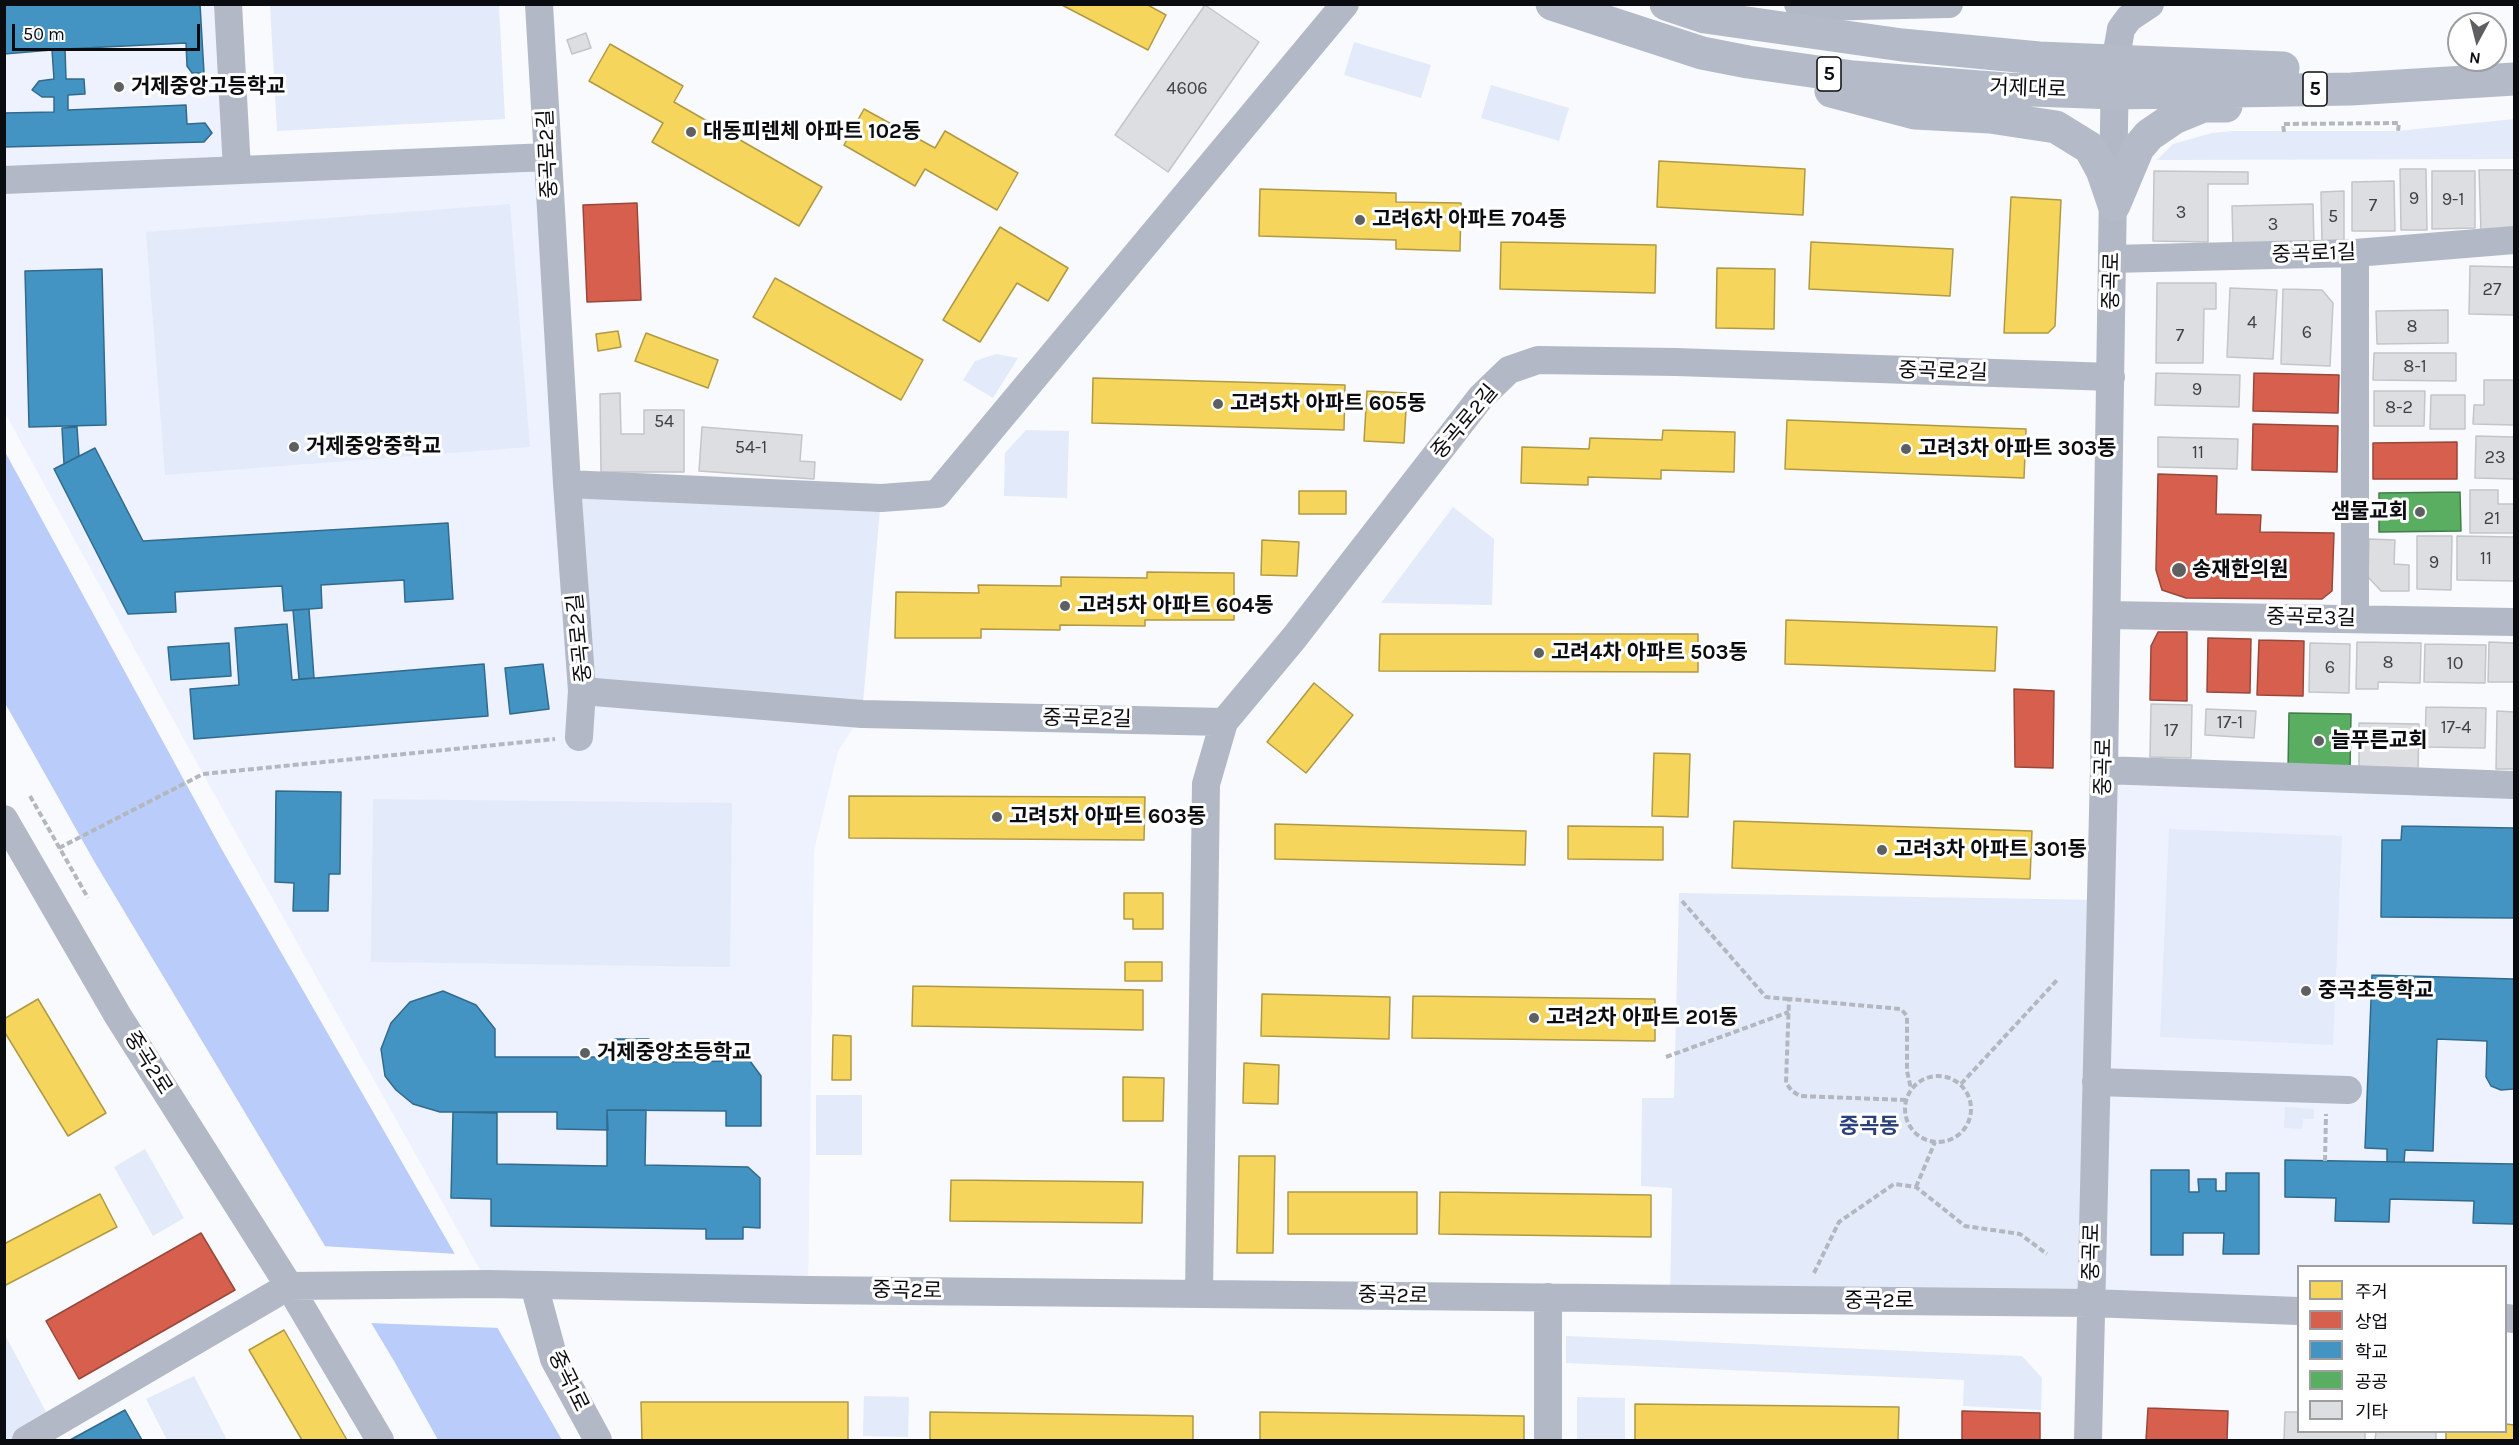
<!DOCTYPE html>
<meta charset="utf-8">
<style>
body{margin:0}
#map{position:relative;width:2519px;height:1445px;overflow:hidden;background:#f8fafd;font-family:Karla,"Noto Sans KR",sans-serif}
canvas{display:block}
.frame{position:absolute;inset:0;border:6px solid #0b0c0f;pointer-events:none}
.legend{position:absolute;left:2297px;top:1265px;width:210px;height:168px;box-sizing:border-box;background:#fff;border:2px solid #9d9e9f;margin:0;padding:8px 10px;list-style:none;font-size:18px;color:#0b0c0f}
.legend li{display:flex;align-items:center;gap:12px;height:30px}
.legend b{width:30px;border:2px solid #9d9e9f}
.north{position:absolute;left:2447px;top:12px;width:60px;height:60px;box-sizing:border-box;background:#fff;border:2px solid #9d9e9f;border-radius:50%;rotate:187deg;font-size:16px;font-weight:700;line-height:24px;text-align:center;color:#0b0c0f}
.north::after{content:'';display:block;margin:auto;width:21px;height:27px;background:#5e5f62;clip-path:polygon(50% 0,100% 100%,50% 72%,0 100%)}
.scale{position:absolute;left:12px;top:24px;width:188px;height:27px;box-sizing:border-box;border:3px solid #0b0c0f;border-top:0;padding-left:8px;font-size:18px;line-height:21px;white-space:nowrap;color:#0b0c0f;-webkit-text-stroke:4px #fff;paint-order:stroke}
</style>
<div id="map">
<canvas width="2519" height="1445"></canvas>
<div class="frame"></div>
<ul class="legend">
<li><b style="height:16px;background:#f6d55c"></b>주거</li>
<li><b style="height:16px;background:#d6604d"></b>상업</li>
<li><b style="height:16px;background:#4393c3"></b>학교</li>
<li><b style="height:16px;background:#5aae61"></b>공공</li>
<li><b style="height:16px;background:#dcdee1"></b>기타</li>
</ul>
<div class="north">N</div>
<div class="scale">50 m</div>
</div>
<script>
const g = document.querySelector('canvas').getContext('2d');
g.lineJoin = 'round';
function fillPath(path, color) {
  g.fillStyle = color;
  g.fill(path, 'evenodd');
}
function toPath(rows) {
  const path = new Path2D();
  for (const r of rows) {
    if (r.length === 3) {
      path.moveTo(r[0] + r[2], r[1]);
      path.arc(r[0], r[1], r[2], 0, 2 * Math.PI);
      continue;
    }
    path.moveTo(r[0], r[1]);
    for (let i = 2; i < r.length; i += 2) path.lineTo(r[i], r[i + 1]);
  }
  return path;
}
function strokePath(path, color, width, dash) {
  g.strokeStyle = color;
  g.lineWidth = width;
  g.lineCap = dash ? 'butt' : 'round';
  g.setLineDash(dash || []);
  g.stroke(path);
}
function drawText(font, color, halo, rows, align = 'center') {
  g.font = font + ' Karla,"Noto Sans KR",sans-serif';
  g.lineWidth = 6;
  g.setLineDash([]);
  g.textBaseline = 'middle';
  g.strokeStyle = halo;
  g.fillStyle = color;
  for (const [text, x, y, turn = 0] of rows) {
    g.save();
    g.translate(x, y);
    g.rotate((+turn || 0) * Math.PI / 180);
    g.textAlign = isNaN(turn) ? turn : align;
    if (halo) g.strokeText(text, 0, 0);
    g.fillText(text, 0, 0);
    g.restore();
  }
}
fillPath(toPath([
 [5,5,228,5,237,169,548,157,567,484,862,714,838,751,814,851,808,1290,488,1284,203,774,4,411],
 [2104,770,2514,785,2514,1319,2506,1318,2506,1266,2298,1266,2298,1311,2091,1303]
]), '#eef2fe');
fillPath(toPath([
 [270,5,499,5,505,119,277,131],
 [1354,42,1431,65,1421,98,1344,75],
 [1491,85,1569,108,1559,141,1481,118],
 [2514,119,2514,159,2157,160,2173,144,2212,133,2232,131,2398,131],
 [510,204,530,447,165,475,146,232],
 [996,354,1018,358,993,398,963,380,975,361],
 [1026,430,1069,431,1067,498,1004,496,1005,453],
 [567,484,881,498,862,714,582,691],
 [1453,507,1494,539,1492,605,1381,603],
 [373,799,732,803,730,967,371,962],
 [2169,829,2342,836,2333,1045,2160,1037],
 [1679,893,2101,900,2091,1303,1670,1300,1672,1188,1641,1186,1642,1098,1674,1098],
 [816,1095,862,1095,862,1155,816,1155],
 [2285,1107,2314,1109,2314,1119,2303,1119,2302,1129,2284,1128],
 [145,1149,184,1218,153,1236,114,1167],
 [4,1333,53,1425,26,1440,5,1440],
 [1566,1336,2022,1356,2042,1378,2041,1410,1963,1406,1964,1380,1566,1363],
 [194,1376,227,1440,167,1440,146,1399],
 [864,1396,909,1397,908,1437,863,1436],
 [1577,1397,1625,1398,1625,1440,1577,1440]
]), '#e3eaf9');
fillPath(toPath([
 [4,450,221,848,562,1440,438,1440,394,1361,94,861,5,703]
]), '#baccf9');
fillPath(toPath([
 [321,1246,458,1254,500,1328,368,1323]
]), '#f8fafd');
const homes = toPath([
 [1060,4,1146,4,1166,15,1148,50,1060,4],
 [610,44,683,86,674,102,822,187,799,226,652,142,663,123,589,81,610,44],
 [864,109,935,148,945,131,1018,173,997,210,925,169,915,186,844,145,864,109],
 [1659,161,1805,169,1803,215,1657,207,1659,161],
 [1260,189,1396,193,1396,202,1461,203,1460,251,1396,249,1396,240,1259,236,1260,189],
 [2011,197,2061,200,2055,326,2048,333,2004,333,2011,197],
 [1000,227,1068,268,1048,301,1017,283,980,342,943,320,1000,227],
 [1501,242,1656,245,1655,293,1500,289,1501,242],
 [1811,242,1953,249,1950,296,1809,289,1811,242],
 [1717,268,1775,269,1774,329,1716,328,1717,268],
 [775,278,923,360,901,400,753,317,775,278],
 [618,331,621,347,598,351,596,334,618,331],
 [646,333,718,360,708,388,635,361,646,333],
 [1093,378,1345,385,1344,430,1092,423,1093,378],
 [1367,391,1407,393,1404,443,1364,441,1367,391],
 [1787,420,2026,429,2024,478,1785,469,1787,420],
 [1663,430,1735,432,1734,472,1661,470,1661,479,1588,477,1588,485,1521,483,1522,447,1589,449,1590,438,1662,440,1663,430],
 [1299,491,1346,491,1346,514,1299,514,1299,491],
 [1262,540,1299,542,1297,576,1261,575,1262,540],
 [1147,572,1234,573,1234,620,1145,620,1145,626,1060,625,1060,630,981,629,981,638,895,638,896,592,979,593,978,585,1061,586,1061,577,1147,578,1147,572],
 [1786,620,1997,627,1995,671,1785,664,1786,620],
 [1380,634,1698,634,1698,672,1379,671,1380,634],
 [1314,683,1353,715,1306,773,1267,742,1314,683],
 [1654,753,1690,754,1688,817,1652,816,1654,753],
 [849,796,1145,797,1144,840,849,838,849,796],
 [1734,821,2032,831,2030,879,1732,868,1734,821],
 [1275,824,1526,831,1525,865,1275,859,1275,824],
 [1568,826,1663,827,1663,860,1568,859,1568,826],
 [1124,893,1163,893,1163,929,1133,929,1133,919,1124,919,1124,893],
 [1125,962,1162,962,1162,981,1125,981,1125,962],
 [913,986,1143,990,1143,1030,912,1026,913,986],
 [1262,994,1390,997,1389,1039,1261,1036,1262,994],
 [1413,996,1655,999,1655,1041,1412,1038,1413,996],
 [38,999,106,1113,68,1136,4,1031,4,1019,38,999],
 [833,1035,851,1036,851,1080,832,1080,833,1035],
 [1244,1063,1279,1065,1278,1104,1243,1103,1244,1063],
 [1123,1077,1164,1078,1163,1121,1123,1121,1123,1077],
 [1239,1156,1275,1156,1273,1253,1237,1253,1239,1156],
 [951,1180,1143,1182,1142,1223,950,1221,951,1180],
 [1288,1192,1417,1192,1417,1234,1288,1234,1288,1192],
 [1440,1192,1651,1195,1651,1237,1439,1234,1440,1192],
 [100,1194,117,1227,4,1286,4,1244,100,1194],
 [284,1330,347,1440,302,1440,249,1350,284,1330],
 [641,1402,848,1402,848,1440,642,1440,641,1402],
 [1635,1404,1899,1407,1898,1440,1635,1440,1635,1404],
 [930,1412,1193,1416,1193,1440,930,1440,930,1412],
 [1260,1412,1524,1416,1524,1440,1260,1440,1260,1412],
 [2506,1424,2514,1425,2514,1440,2446,1440,2446,1432,2506,1432,2506,1424]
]);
fillPath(homes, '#f6d55c');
strokePath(homes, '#b09945', 1.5);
const shops = toPath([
 [637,203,641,300,587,302,583,205,637,203],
 [2254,373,2339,375,2338,413,2253,411,2254,373],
 [2253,424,2338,426,2337,472,2252,470,2253,424],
 [2457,442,2457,479,2373,479,2373,443,2457,442],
 [2158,474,2217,476,2216,514,2261,515,2260,532,2334,533,2332,591,2322,599,2186,598,2162,590,2156,570,2158,474],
 [2158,632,2187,632,2187,701,2150,700,2151,646,2158,632],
 [2208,638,2251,639,2250,693,2207,692,2208,638],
 [2259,640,2304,641,2303,696,2257,695,2259,640],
 [2014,689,2054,691,2053,768,2015,767,2014,689],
 [201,1233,235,1290,79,1379,46,1321,201,1233],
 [2148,1408,2228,1411,2227,1440,2146,1440,2148,1408],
 [1962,1411,2040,1413,2040,1440,1962,1440,1962,1411]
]);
fillPath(shops, '#d6604d');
strokePath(shops, '#99473a', 1.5);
const schools = toPath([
 [4,4,200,4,204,73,192,73,187,66,186,43,65,49,66,79,84,79,85,94,68,95,68,110,186,105,187,124,205,123,212,133,204,142,4,147,4,113,54,112,54,97,42,97,32,90,39,81,54,79,52,50,4,54,4,4],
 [102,269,106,425,29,427,25,271,102,269],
 [77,427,79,456,64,464,62,428,77,427],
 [95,448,143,541,448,523,453,599,405,602,404,580,321,585,322,608,284,611,282,586,175,592,176,612,128,614,54,469,95,448],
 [309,609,314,678,299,679,293,610,309,609],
 [287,624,292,680,484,664,488,716,194,739,190,689,239,685,235,628,287,624],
 [229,643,231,676,171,680,168,647,229,643],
 [543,664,549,709,510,714,505,668,543,664],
 [276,791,341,792,340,874,329,874,328,911,293,911,294,883,275,882,276,791],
 [2402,826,2514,828,2514,918,2381,917,2382,840,2401,840,2402,826],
 [2372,975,2514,979,2514,1089,2501,1090,2491,1086,2486,1077,2487,1041,2437,1039,2433,1151,2405,1150,2404,1162,2387,1162,2387,1149,2365,1148,2372,975],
 [443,991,476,1005,495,1029,495,1057,613,1057,614,1039,649,1039,649,1062,750,1061,761,1076,761,1126,726,1126,726,1111,607,1110,608,1130,557,1129,557,1112,440,1112,413,1104,396,1090,385,1076,381,1049,391,1023,410,1002,443,991],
 [607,1110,646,1110,645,1165,748,1167,760,1178,760,1228,743,1227,743,1239,706,1239,706,1229,491,1226,491,1199,451,1198,453,1112,497,1113,497,1164,607,1166,607,1110],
 [2285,1160,2514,1164,2514,1224,2473,1223,2474,1201,2390,1199,2389,1222,2335,1221,2336,1198,2285,1197,2285,1160],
 [2151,1170,2189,1170,2189,1192,2199,1192,2198,1179,2216,1179,2216,1191,2226,1191,2226,1173,2259,1173,2259,1254,2223,1254,2224,1233,2183,1233,2183,1255,2151,1255,2151,1170],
 [125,1410,142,1440,70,1440,125,1410]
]);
fillPath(schools, '#4393c3');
strokePath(schools, '#326a8d', 1.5);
const public = toPath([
 [2460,492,2461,531,2379,532,2379,493,2460,492],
 [2289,713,2351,714,2350,770,2288,769,2289,713]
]);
fillPath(public, '#5aae61');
strokePath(public, '#427d48', 1.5);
const building = toPath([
 [1205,5,1259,42,1168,172,1115,135,1205,5],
 [586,33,591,48,572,54,567,40,586,33],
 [2400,169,2426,169,2427,230,2401,230,2400,169],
 [2479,170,2514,170,2514,230,2481,231,2479,170],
 [2154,171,2248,172,2248,184,2208,184,2208,242,2153,241,2154,171],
 [2432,171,2475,171,2475,228,2432,229,2432,171],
 [2394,181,2395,231,2352,231,2352,182,2394,181],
 [2344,191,2344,241,2322,242,2321,192,2344,191],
 [2313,204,2314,245,2233,247,2232,206,2313,204],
 [2470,266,2514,267,2514,315,2469,314,2470,266],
 [2157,283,2216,283,2216,309,2204,309,2203,363,2156,363,2157,283],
 [2230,288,2277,290,2273,359,2227,357,2230,288],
 [2283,289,2322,290,2333,303,2330,366,2281,364,2283,289],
 [2448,310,2448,343,2377,344,2376,311,2448,310],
 [2374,353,2456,353,2456,381,2373,380,2374,353],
 [2156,373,2240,375,2239,407,2155,405,2156,373],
 [2484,380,2514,380,2514,425,2473,424,2474,405,2484,405,2484,380],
 [2374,391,2425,391,2424,426,2374,426,2374,391],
 [620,393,621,434,644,434,644,410,684,410,684,472,601,472,600,394,620,393],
 [2431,395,2465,395,2465,429,2430,429,2431,395],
 [702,427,802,435,800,461,815,462,814,479,699,471,702,427],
 [2476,436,2514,437,2514,479,2475,478,2476,436],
 [2158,437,2238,439,2237,469,2158,467,2158,437],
 [2470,490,2498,490,2498,504,2514,504,2514,533,2470,533,2470,490],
 [2417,536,2452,536,2451,590,2417,589,2417,536],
 [2457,536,2514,537,2514,581,2457,580,2457,536],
 [2369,539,2395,540,2394,564,2409,565,2409,591,2381,591,2368,577,2369,539],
 [2357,642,2421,643,2420,683,2378,682,2378,689,2356,689,2357,642],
 [2489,642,2514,643,2514,682,2488,682,2489,642],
 [2310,643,2350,644,2349,693,2309,692,2310,643],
 [2425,644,2486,645,2485,683,2424,682,2425,644],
 [2151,704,2192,705,2191,758,2150,757,2151,704],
 [2426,707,2486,708,2485,748,2425,747,2426,707],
 [2206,709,2256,711,2254,738,2205,735,2206,709],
 [2497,711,2514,712,2514,769,2496,769,2497,711],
 [2359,723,2419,724,2418,771,2359,770,2359,723],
 [2285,1412,2298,1412,2298,1432,2365,1432,2365,1440,2284,1440,2285,1412],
 [2376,1432,2436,1432,2436,1440,2375,1440,2376,1432]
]);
fillPath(building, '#dcdee1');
strokePath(building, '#c4c5c8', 1.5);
strokePath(toPath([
 [2284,132,2283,124,2399,123,2398,131],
 [30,796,88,898],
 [59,848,203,774,555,739],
 [1682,901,1766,997,1789,999],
 [1666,1057,1789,1012],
 [1938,1109,33],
 [1961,1084,2058,979],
 [1906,1100,1800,1096,1792,1091,1786,1083,1789,999,1901,1009,1907,1016,1907,1071,1911,1089],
 [2325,1161,2326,1114],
 [1916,1187,1935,1142],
 [1814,1273,1839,1222,1894,1184,1916,1187,1965,1226,2020,1234,2047,1254]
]), '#b3b8c0', 4, [6, 3]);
strokePath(toPath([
 [228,4,237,170],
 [539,4,567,484,582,691,862,714,1224,722,1294,638,1481,397,1509,370,1538,360,1676,362,2111,377],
 [1798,4,1813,7,1949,4],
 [4,180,548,157],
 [2112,259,2355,253,2514,240],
 [567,484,881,498,937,494,1345,4],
 [2107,615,2514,622],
 [2355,619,2355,253],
 [579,737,582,691],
 [2104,770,2514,785],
 [4,819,118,1016,289,1286,488,1284,808,1290,2091,1303,2298,1311],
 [2096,1082,2348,1090],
 [534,1285,554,1359,598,1440],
 [1199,1294,1206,784,1224,722],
 [1548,1297,1548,1440],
 [2506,1318,2514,1319],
 [26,1440,289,1286,380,1440],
 [2088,1440,2104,770,2115,63,2121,29,2129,18,2150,4]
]), '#b2b8c6', 28);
strokePath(toPath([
 [1552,4,1702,53,1748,62,1853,77,2005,89,2115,93,2351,89,2514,79],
 [1666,4,1705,17,1902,45,2039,58,2283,68],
 [1831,91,1915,113,1990,117,2056,127,2090,148,2102,170,2114,205],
 [2114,205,2138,148,2149,135,2174,118,2203,106,2226,106]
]), '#b4bac8', 33);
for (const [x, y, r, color] of [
 [119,87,6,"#5e5f62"],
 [691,132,6,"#5e5f62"],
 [1360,220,6,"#5e5f62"],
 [1218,404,6,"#5e5f62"],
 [294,447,6,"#5e5f62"],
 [1906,449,6,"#5e5f62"],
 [2420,512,6,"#5e5f62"],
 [2179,570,8,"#5e5f62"],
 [1065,606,6,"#5e5f62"],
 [1539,653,6,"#5e5f62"],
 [2319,741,6,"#5e5f62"],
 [997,817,6,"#5e5f62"],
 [1882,850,6,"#5e5f62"],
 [2306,991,6,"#5e5f62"],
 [1534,1018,6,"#5e5f62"],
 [585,1053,6,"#5e5f62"]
]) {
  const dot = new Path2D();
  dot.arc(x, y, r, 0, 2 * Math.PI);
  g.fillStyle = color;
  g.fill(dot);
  strokePath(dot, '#fff', 2);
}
drawText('18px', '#3f4044', null, [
 ["4606",1187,89],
 ["9",2414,199],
 ["9-1",2453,200],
 ["7",2373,206],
 ["3",2181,213],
 ["5",2333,217],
 ["3",2273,225],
 ["27",2492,290],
 ["4",2252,323],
 ["8",2412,327],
 ["6",2307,333],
 ["7",2180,336],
 ["8-1",2415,367],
 ["9",2197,390],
 ["8-2",2399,408],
 ["54",664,422],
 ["54-1",751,448],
 ["11",2198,453],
 ["23",2495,458],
 ["21",2492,519],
 ["11",2486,559],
 ["9",2434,563],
 ["8",2388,663],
 ["10",2455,664],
 ["6",2330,668],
 ["17-1",2230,723],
 ["17-4",2456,728],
 ["17",2171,731]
]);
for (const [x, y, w] of [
 [1829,74,24],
 [2315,89,24]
]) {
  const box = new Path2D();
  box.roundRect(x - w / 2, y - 17, w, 34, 4.5);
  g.fillStyle = '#fff';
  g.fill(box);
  strokePath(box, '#0b0c0f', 1.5);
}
drawText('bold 20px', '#0b0c0f', null, [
 ["5",1829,74],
 ["5",2315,89]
]);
drawText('bold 21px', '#0b0c0f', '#fff', [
 ["거제중앙고등학교",131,87],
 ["대동피렌체 아파트 102동",703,132],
 ["고려6차 아파트 704동",1372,220],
 ["고려5차 아파트 605동",1230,404],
 ["거제중앙중학교",306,447],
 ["고려3차 아파트 303동",1918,449],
 ["샘물교회",2408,512,"right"],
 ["송재한의원",2192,570],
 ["고려5차 아파트 604동",1077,606],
 ["고려4차 아파트 503동",1551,653],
 ["늘푸른교회",2331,741],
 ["고려5차 아파트 603동",1009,817],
 ["고려3차 아파트 301동",1894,850],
 ["중곡초등학교",2318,991],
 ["고려2차 아파트 201동",1546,1018],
 ["거제중앙초등학교",597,1053]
], 'left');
drawText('21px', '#0b0c0f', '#fff', [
 ["거제대로",2028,89,2],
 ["중곡로2길",548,154,-93],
 ["중곡로1길",2314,254,-2],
 ["중곡로",2112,281,-89],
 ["중곡로2길",1943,372,2],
 ["중곡로2길",1465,422,-50],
 ["중곡로3길",2311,618,1],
 ["중곡로2길",580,638,-96],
 ["중곡로2길",1087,719,1],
 ["중곡로",2104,767,-89],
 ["중곡2로",148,1063,58],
 ["중곡로",2092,1252,-89],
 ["중곡2로",907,1291,1],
 ["중곡2로",1393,1296,1],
 ["중곡2로",1879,1301],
 ["중곡1로",568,1381,64]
]);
drawText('bold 22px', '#2c4079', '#fff', [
 ["중곡동",1869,1127]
]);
</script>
